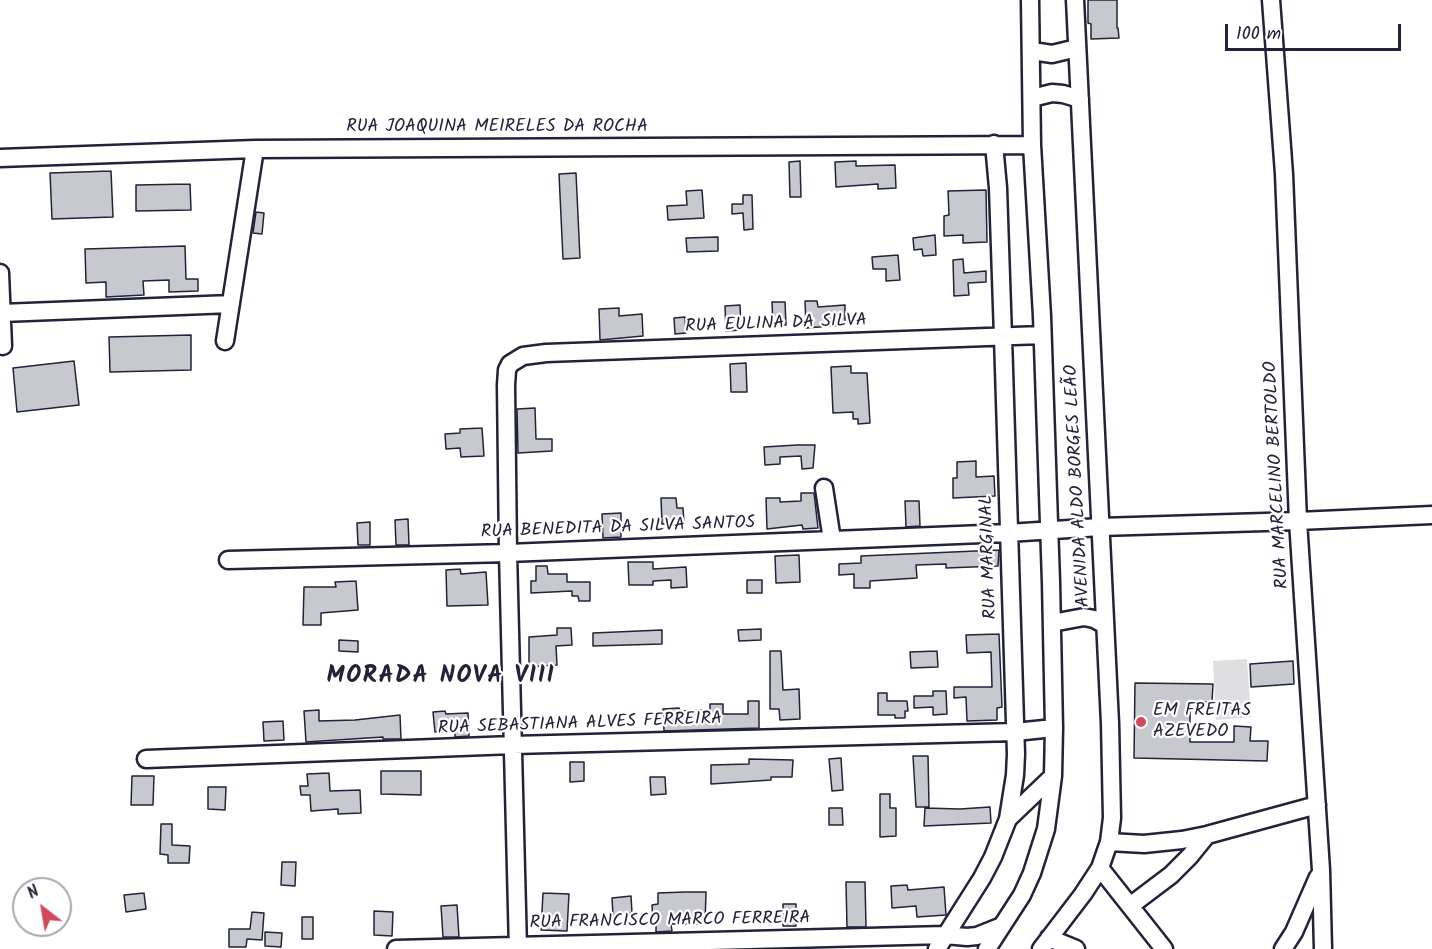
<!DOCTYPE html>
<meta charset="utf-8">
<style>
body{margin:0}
#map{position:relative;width:1432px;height:949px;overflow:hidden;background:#fff;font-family:Kalam,sans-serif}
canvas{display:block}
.north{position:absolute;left:12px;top:877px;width:60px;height:60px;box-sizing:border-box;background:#fff;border:2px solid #a7a7b1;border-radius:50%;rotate:329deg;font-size:16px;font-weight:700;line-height:24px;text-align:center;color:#22223b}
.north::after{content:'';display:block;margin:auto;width:21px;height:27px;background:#d1495b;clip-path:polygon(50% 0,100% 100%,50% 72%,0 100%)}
.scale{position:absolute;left:1225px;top:24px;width:176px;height:27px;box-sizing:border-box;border:3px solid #22223b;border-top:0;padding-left:8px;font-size:18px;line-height:21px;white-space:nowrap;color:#22223b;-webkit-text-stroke:4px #fff;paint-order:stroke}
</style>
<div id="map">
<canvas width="1432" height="949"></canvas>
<div class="north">N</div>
<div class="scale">100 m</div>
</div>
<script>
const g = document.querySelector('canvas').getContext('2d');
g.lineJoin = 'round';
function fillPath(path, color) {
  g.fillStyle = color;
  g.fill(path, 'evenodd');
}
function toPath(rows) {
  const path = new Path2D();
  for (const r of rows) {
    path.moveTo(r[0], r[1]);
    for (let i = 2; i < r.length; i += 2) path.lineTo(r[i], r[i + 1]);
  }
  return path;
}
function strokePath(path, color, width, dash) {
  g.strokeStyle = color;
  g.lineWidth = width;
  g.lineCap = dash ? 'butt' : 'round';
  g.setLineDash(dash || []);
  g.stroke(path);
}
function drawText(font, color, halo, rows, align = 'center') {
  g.font = font + ' Kalam,sans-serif';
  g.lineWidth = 4.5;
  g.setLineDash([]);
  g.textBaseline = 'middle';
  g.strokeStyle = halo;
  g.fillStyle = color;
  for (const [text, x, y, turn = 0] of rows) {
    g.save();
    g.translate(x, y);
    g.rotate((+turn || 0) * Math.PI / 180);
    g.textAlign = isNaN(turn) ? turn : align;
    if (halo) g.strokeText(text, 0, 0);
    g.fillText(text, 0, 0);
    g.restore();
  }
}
fillPath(toPath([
 [1247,659,1251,717,1216,720,1213,661]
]), '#dfdfe2');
const building = toPath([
 [1088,0,1117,0,1117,28,1118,28,1119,38,1091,39,1091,24,1088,23,1088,0],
 [800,161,801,197,790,197,789,162,800,161],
 [856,161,856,166,895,165,896,188,878,189,878,184,836,187,835,162,856,161],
 [111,171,113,217,52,219,50,173,111,171],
 [576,173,580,258,563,259,559,174,576,173],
 [190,184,191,210,136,211,136,185,190,184],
 [702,190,704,218,668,220,667,206,687,205,686,191,702,190],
 [986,190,987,242,963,243,963,235,944,236,944,216,949,215,948,191,986,190],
 [743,195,752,195,753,229,744,230,743,213,732,214,732,204,743,204,743,195],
 [256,212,264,213,262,234,253,233,256,212],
 [935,235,936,255,923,256,922,249,914,250,913,238,935,235],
 [718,237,718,251,687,252,686,238,718,237],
 [185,246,186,279,198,279,198,291,169,292,169,280,143,281,144,295,106,297,106,282,86,283,85,249,185,246],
 [898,255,900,280,886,281,886,269,873,269,872,257,898,255],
 [963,259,964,273,986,271,986,282,968,283,969,295,954,296,953,260,963,259],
 [805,301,817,301,818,307,845,305,845,325,806,328,805,301],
 [772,302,785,302,786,325,773,326,772,302],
 [740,305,741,330,726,331,725,306,740,305],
 [619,308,619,316,642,314,643,336,600,340,599,309,619,308],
 [685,317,686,333,675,334,674,318,685,317],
 [191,335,191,370,110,372,109,337,191,335],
 [74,361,79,405,17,412,13,368,74,361],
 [746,363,747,392,731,392,730,364,746,363],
 [851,366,851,373,867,373,870,423,858,424,858,419,853,419,853,412,833,413,831,367,851,366],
 [535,408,536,439,552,439,552,451,518,453,517,409,535,408],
 [482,428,484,456,461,457,460,448,446,449,445,434,460,433,460,429,482,428],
 [797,445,815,445,813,468,802,469,801,456,780,457,780,464,765,465,764,447,797,445],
 [976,461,976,477,994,476,995,496,953,498,953,478,957,478,957,462,976,461],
 [801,493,814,493,818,528,803,529,802,525,767,529,766,498,780,498,780,502,801,501,801,493],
 [661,498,676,498,677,508,683,508,684,523,662,524,661,498],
 [905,501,919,501,920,526,906,527,905,501],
 [621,513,621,537,603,538,602,514,621,513],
 [408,519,409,545,396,545,395,520,408,519],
 [370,522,370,545,358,545,357,523,370,522],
 [999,550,998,566,946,568,946,564,916,565,917,578,870,581,870,588,854,588,854,574,839,575,839,564,861,563,861,556,999,550],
 [799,555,800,582,776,583,775,556,799,555],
 [628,562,653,562,653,569,686,567,687,587,671,588,671,580,653,581,653,585,629,585,628,562],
 [536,566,547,566,548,574,567,574,567,582,590,582,590,601,579,601,578,596,572,596,572,591,531,593,531,581,536,581,536,566],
 [460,569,461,574,486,572,488,605,447,606,446,570,460,569],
 [747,580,762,580,762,593,747,593,747,580],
 [356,581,358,610,321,613,321,625,303,625,304,587,336,587,335,582,356,581],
 [557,628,571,628,572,645,556,646,557,665,529,667,529,637,557,635,557,628],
 [761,629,761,640,739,641,738,630,761,629],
 [662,630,662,644,593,646,593,633,662,630],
 [999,634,1002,707,997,708,997,720,967,721,966,697,954,698,954,687,992,687,991,652,967,653,966,635,999,634],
 [339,640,358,641,358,652,339,651,339,640],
 [770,651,781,651,783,690,799,689,800,719,780,720,779,709,770,709,770,651],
 [937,651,938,667,911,668,910,652,937,651],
 [1293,661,1294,684,1251,687,1250,664,1293,661],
 [1135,683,1213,684,1212,702,1190,702,1190,742,1234,742,1234,726,1251,727,1250,741,1268,741,1267,761,1134,758,1135,683],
 [933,691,946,691,947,714,933,715,933,707,914,708,914,696,933,696,933,691],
 [878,693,887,693,887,701,907,701,908,711,905,711,905,718,895,718,895,715,878,715,878,693],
 [748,701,759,701,759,728,664,731,663,709,679,708,680,711,710,710,710,704,723,704,723,714,748,714,748,701],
 [319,710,319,721,355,720,400,715,401,739,383,739,383,737,306,742,304,711,319,710],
 [445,711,446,714,468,713,469,736,455,737,455,731,435,732,433,712,445,711],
 [283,721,284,740,264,741,263,722,283,721],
 [913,756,928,756,929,807,916,807,913,756],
 [841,758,843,790,832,791,829,759,841,758],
 [749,759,793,760,792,777,771,777,771,780,711,784,711,765,749,764,749,759],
 [570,762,584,762,584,781,570,782,570,762],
 [381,771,421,771,421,795,381,794,381,771],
 [329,773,330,791,360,790,361,813,338,814,338,809,311,811,310,795,301,795,300,786,308,786,307,774,329,773],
 [132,776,154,776,153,805,131,805,132,776],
 [650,777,665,777,666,794,651,795,650,777],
 [208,787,226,787,225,810,208,809,208,787],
 [880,794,890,794,890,808,896,808,896,836,880,837,880,794],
 [990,807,991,823,924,826,925,808,960,809,990,807],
 [829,808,842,808,843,825,829,825,829,808],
 [161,824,172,824,172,845,190,846,189,863,168,863,168,855,160,854,161,824],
 [282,862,296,862,295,886,281,885,282,862],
 [846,882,865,882,866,927,847,927,846,882],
 [907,885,908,890,944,887,946,915,917,917,916,906,892,908,891,886,907,885],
 [685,892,706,892,705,924,671,924,672,931,656,932,656,923,653,924,652,905,658,904,658,893,685,892],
 [144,893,146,909,126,912,124,895,144,893],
 [543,893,569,894,567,931,541,930,543,893],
 [631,896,632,913,613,915,612,898,631,896],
 [783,904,796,904,796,926,783,926,783,904],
 [457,905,459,937,443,937,441,906,457,905],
 [374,911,393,912,392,936,374,935,374,911],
 [252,912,264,913,262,940,247,939,246,947,229,947,229,929,250,929,252,912],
 [302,917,313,917,313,939,302,939,302,917],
 [265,932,282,933,281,947,265,946,265,932]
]);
fillPath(building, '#c8c8cf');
strokePath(building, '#22223b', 1.5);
const minor = toPath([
 [1271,0,1284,174,1298,521,1321,870,1323,949],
 [1032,51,1052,54,1077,48],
 [1032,98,1052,93,1063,94,1080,99],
 [0,158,255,149,1032,145],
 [0,273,3,346],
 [2,313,231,304],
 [225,341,255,149],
 [824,488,832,540],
 [228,560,508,553,1008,533,1100,527,1298,521,1432,515],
 [1052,623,1084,617,1094,619,1105,625],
 [146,759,513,745,1015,732,1054,728],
 [1008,819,1053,776],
 [1109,842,1144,844,1182,840,1207,835,1317,805],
 [1100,868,1164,949],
 [1130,906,1171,875,1190,856,1207,835],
 [1049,938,1076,949],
 [396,949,945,935,967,937,977,936,1002,926],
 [518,949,508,553,506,385,507,370,510,364,523,356,546,353,1042,335],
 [937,949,982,878,993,857,1008,819,1015,775,1016,754,1003,337,998,188,994,144],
 [987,949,1022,895,1032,873,1046,829,1053,776,1054,728,1051,582,1042,316,1032,145,1030,0],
 [1041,949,1083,894,1100,868,1109,842,1112,818,1110,723,1075,0],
 [1283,949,1294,932,1318,877]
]);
strokePath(minor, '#22223b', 21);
strokePath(minor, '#fff', 16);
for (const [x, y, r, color] of [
 [1141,722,6,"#d1495b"]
]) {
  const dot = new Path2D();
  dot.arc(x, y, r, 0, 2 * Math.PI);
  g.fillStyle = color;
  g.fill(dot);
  strokePath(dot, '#fff', 2);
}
drawText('18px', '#22223b', '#fff', [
 ["RUA JOAQUINA MEIRELES DA ROCHA",497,128],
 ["RUA EULINA DA SILVA",776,325,-2],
 ["RUA MARCELINO BERTOLDO",1278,475,-93],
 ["AVENIDA ALDO BORGES LEÃO",1079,486,-93],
 ["RUA BENEDITA DA SILVA SANTOS",618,529,-2],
 ["RUA MARGINAL",990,557,-92],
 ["RUA SEBASTIANA ALVES FERREIRA",580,725,-2],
 ["RUA FRANCISCO MARCO FERREIRA",670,922,-1]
]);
drawText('18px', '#22223b', '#fff', [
 ["EM FREITAS",1153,712],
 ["AZEVEDO",1153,733]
], 'left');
g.letterSpacing = '1.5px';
drawText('bold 24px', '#22223b', '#fff', [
 ["MORADA NOVA VIII",441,678]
]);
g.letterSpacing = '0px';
</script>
